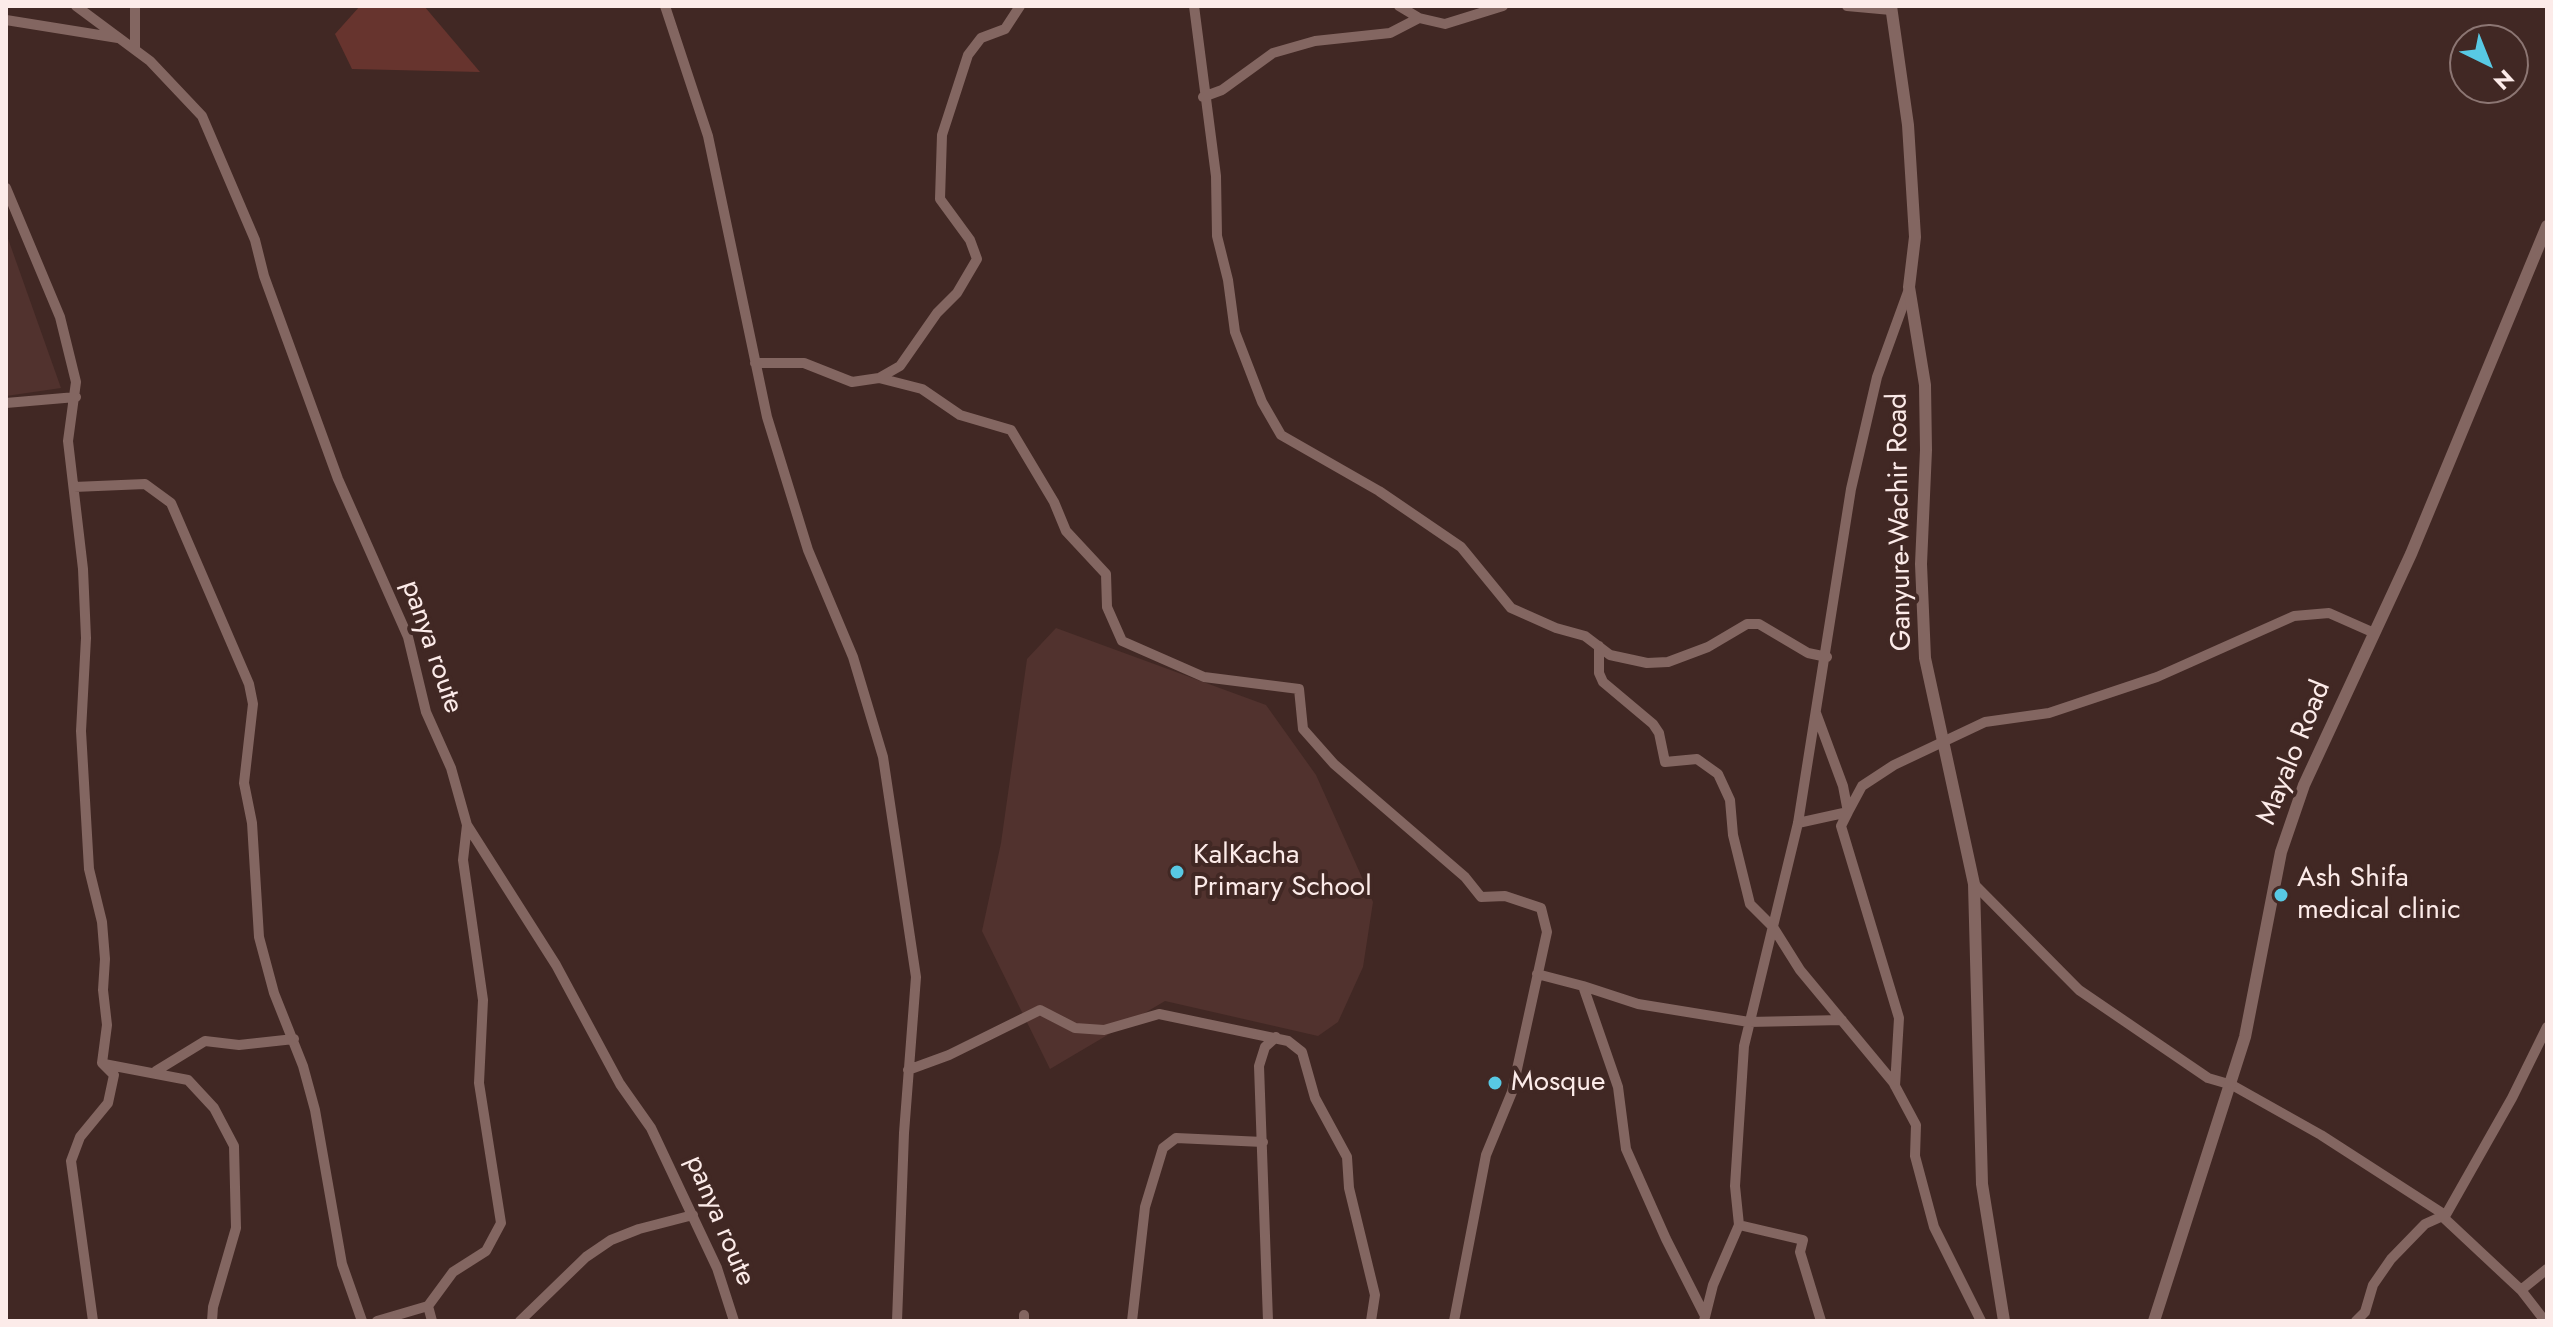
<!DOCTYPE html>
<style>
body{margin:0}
#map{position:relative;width:2553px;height:1327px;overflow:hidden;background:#412824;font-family:Jost,sans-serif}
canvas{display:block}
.frame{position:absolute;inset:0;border:8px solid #fcebe9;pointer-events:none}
.north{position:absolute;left:2449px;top:24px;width:80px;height:80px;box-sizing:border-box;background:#412824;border:2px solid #8c7673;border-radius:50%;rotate:137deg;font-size:22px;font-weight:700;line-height:32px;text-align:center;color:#fcebe9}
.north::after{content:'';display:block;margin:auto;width:28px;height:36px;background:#58c9e4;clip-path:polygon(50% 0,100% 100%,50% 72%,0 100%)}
</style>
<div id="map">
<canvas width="2553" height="1327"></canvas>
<div class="frame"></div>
<div class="north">N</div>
</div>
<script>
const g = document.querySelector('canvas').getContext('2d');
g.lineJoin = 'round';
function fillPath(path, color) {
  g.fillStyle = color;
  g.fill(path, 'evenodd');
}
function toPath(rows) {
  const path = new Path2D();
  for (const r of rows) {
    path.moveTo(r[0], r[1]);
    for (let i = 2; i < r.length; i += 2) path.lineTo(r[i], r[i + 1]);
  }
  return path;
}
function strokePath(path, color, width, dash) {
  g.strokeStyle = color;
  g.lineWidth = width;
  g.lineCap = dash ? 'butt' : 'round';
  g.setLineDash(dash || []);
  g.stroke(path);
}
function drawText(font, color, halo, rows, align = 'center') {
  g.font = font + ' Jost,sans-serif';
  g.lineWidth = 8;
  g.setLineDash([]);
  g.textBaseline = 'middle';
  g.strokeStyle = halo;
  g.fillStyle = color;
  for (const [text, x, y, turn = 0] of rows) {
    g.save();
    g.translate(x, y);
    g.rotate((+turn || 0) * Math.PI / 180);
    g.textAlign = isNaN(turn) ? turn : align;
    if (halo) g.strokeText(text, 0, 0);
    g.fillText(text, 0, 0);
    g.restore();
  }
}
fillPath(toPath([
 [6,233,61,388,6,396],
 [1056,628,1266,705,1316,775,1373,902,1363,967,1338,1022,1318,1036,1165,1001,1050,1069,982,931,1001,843,1027,659]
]), '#51322e');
fillPath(toPath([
 [360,6,424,6,480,72,352,69,335,34]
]), '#67342e');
strokePath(toPath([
 [76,6,150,61,202,116,255,240,264,276,338,479,408,637,426,712,451,768,467,825,556,965,620,1084,651,1128,717,1268,734,1321],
 [665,6,708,136,767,417,808,550,853,657,883,757,916,977,904,1133,897,1321],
 [1194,6,1216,176,1217,236,1228,280,1235,332,1262,402,1281,435,1379,491,1461,547,1511,608,1556,628,1585,636,1610,655,1647,663,1668,662,1708,647,1747,624,1759,624,1808,653,1827,657],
 [1399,6,1419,18],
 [1847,6,1891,10],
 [6,20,118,38],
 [135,49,135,6],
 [1203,97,1222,90,1273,53,1315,41,1390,33,1419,18,1445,24,1503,6],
 [6,188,60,317,76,382,68,441,83,569,86,638,81,731,89,869,102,922,105,959,103,990,107,1025,102,1063,114,1075,108,1103,80,1137,71,1161,93,1321],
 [755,363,804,363,852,382,879,378,922,389,960,415,1011,430,1054,502,1066,531,1106,574,1107,607,1122,641,1204,677,1299,689,1303,729,1334,764,1465,877,1481,897,1505,896,1541,908,1547,932,1512,1092,1486,1155,1454,1321],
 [879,378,900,366,937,313,957,293,977,259,970,240,940,199,942,135,968,55,981,38,1005,29,1020,6],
 [6,403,76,397],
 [74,487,145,484,171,503,249,684,253,704,244,783,252,823,259,937,274,993,303,1066,315,1110,342,1264,362,1321],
 [1599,646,1599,673,1603,682,1653,724,1659,733,1665,762,1697,759,1718,774,1730,800,1733,835,1750,904,1773,927,1800,970,1893,1082,1916,1125,1915,1156,1934,1227,1981,1321],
 [1816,713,1843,786,1848,812,1841,826,1899,1018,1895,1086],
 [1798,823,1848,812,1862,786,1894,765,1985,722,2049,713,2157,677,2294,616,2329,613,2372,632],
 [1974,884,2079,990,2208,1078,2232,1085,2321,1135,2445,1215,2425,1224,2391,1259,2373,1285,2365,1312,2356,1321],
 [1537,974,1583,986,1618,1087,1626,1149,1666,1239,1704,1314],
 [1583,986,1638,1004,1749,1022,1842,1020],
 [104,1064,188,1080,214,1108,234,1146,236,1228,213,1307,212,1321],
 [908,1070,949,1055,1040,1010,1075,1028,1104,1030,1159,1014,1288,1041,1302,1052,1315,1098,1347,1157,1349,1188,1375,1295,1371,1321],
 [156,1071,205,1041,239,1045,294,1039],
 [1739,1225,1803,1240,1800,1252,1821,1321],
 [2521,1290,2547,1269],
 [428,1306,432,1321],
 [377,1321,428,1306,453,1272,486,1251,501,1223,479,1083,483,1000,463,860,467,825],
 [520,1321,586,1257,611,1240,639,1229,693,1215],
 [1024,1321,1024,1315],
 [1132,1321,1145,1207,1163,1148,1176,1138,1263,1142],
 [1268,1321,1259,1066,1265,1047,1276,1037],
 [1704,1321,1713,1285,1739,1225,1735,1186,1744,1046,1798,823,1851,489,1877,377,1909,289],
 [2545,1321,2521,1290,2444,1218,2512,1098,2547,1027]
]), '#836661', 10);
strokePath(toPath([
 [1891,6,1908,125,1915,237,1909,287,1925,385,1926,450,1921,564,1925,658,1974,884,1982,1184,2004,1321],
 [2154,1321,2245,1037,2281,852,2304,785,2411,554,2547,226]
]), '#836661', 12);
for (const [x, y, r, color] of [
 [1177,872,8,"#58c9e4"],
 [2281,895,8,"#58c9e4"],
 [1495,1083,8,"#58c9e4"]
]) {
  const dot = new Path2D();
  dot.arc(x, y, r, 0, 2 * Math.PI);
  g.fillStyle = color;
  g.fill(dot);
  strokePath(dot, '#412824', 3);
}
drawText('28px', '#fcebe9', '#412824', [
 ["Ganyure-Wachir Road",1901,522,-91],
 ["panya route",431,647,71],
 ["Mayalo Road",2295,753,-68],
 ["panya route",719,1221,67]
]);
drawText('28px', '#fcebe9', '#412824', [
 ["KalKacha",1193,856],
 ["Primary School",1193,888],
 ["Ash Shifa",2297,879],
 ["medical clinic",2297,911],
 ["Mosque",1511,1083]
], 'left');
</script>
